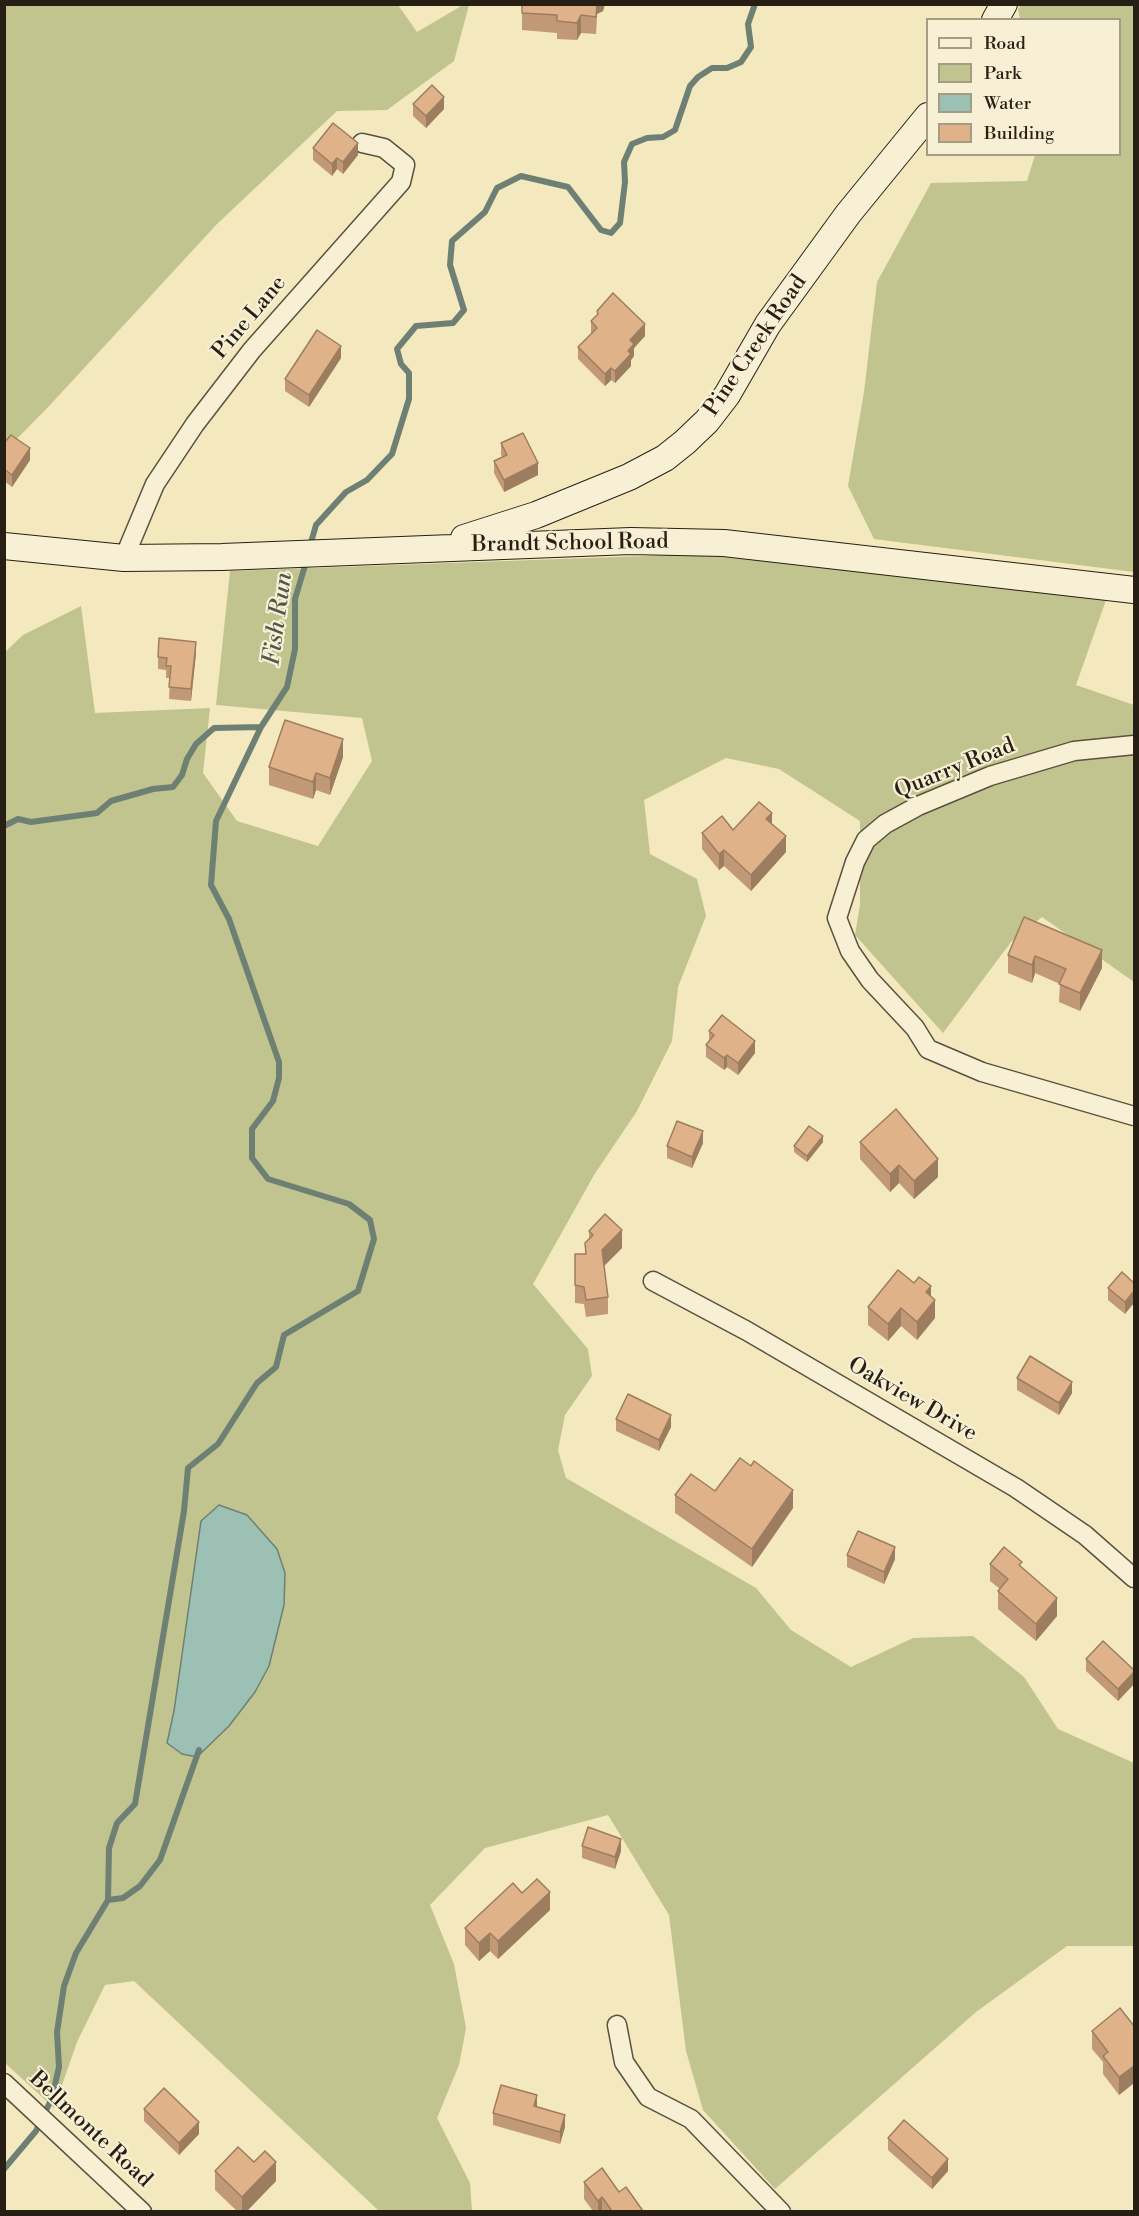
<!DOCTYPE html>
<style>
body{margin:0}
#map{position:relative;width:1139px;height:2216px;overflow:hidden;background:#f4e8be;font-family:"Libre Bodoni",serif}
canvas{display:block}
.frame{position:absolute;inset:0;border:6px solid #281f14;pointer-events:none}
.legend{position:absolute;left:926px;top:18px;width:195px;height:138px;box-sizing:border-box;background:#f8f0d5;border:2px solid #a59c88;margin:0;padding:8px 10px;list-style:none;font-size:18px;color:#281f14}
.legend li{display:flex;align-items:center;gap:12px;height:30px}
.legend b{width:30px;border:2px solid #a59c88}
</style>
<div id="map">
<canvas width="1139" height="2216"></canvas>
<div class="frame"></div>
<ul class="legend">
<li><b style="height:8px;background:#f8f0d5"></b>Road</li>
<li><b style="height:16px;background:#c1c48e"></b>Park</li>
<li><b style="height:16px;background:#9cc0b4"></b>Water</li>
<li><b style="height:16px;background:#e0b289"></b>Building</li>
</ul>
</div>
<script>
const g = document.querySelector('canvas').getContext('2d');
g.lineJoin = 'round';
function fillPath(path, color) {
  g.fillStyle = color;
  g.fill(path, 'evenodd');
}
function toPath(rows) {
  const path = new Path2D();
  for (const r of rows) {
    path.moveTo(r[0], r[1]);
    for (let i = 2; i < r.length; i += 2) path.lineTo(r[i], r[i + 1]);
  }
  return path;
}
function strokePath(path, color, width, dash) {
  g.strokeStyle = color;
  g.lineWidth = width;
  g.lineCap = dash ? 'butt' : 'round';
  g.setLineDash(dash || []);
  g.stroke(path);
}
function drawText(font, color, halo, rows, align = 'center') {
  g.font = font + ' "Libre Bodoni",serif';
  g.lineWidth = 4.5;
  g.setLineDash([]);
  g.textBaseline = 'middle';
  g.strokeStyle = halo;
  g.fillStyle = color;
  for (const [text, x, y, turn = 0] of rows) {
    g.save();
    g.translate(x, y);
    g.rotate((+turn || 0) * Math.PI / 180);
    g.textAlign = isNaN(turn) ? turn : align;
    if (halo) g.strokeText(text, 0, 0);
    g.fillText(text, 0, 0);
    g.restore();
  }
}
fillPath(toPath([
 [5,5,398,5,417,32,463,5,469,5,454,61,387,110,337,111,217,224,51,404,5,451],
 [1021,5,1134,5,1134,572,874,539,848,486,864,392,877,282,931,183,1027,181,1035,155,1120,154,1120,20,1020,19,1018,9],
 [699,554,1106,600,1076,685,1134,705,1134,982,1042,917,1011,942,943,1033,855,935,860,905,860,821,779,769,726,758,644,800,650,854,697,879,706,916,678,987,672,1041,637,1111,594,1175,533,1284,588,1349,592,1376,565,1415,558,1450,566,1478,756,1588,791,1630,851,1667,913,1638,973,1636,1024,1677,1058,1729,1134,1763,1134,1946,1067,1946,976,2012,775,2189,703,2110,686,2051,669,1915,608,1815,485,1848,430,1905,454,1964,466,2028,459,2065,437,2118,470,2183,472,2211,379,2211,134,1981,105,1985,77,2042,54,2108,5,2063,4,653,23,635,81,606,95,713,210,708,203,773,237,821,318,846,372,761,362,718,216,705,230,571]
]), '#c1c48e');
const water = toPath([
 [219,1505,247,1515,277,1549,285,1573,284,1605,269,1666,255,1692,229,1726,197,1757,182,1754,167,1743,174,1711,201,1521,219,1505]
]);
fillPath(water, '#9cc0b4');
strokePath(water, '#6e8074', 1.5);
strokePath(toPath([
 [310,546,316,525,346,492,367,480,392,454,409,399,409,373,401,364,397,349,416,326,453,323,464,310,450,265,452,241,485,212,497,188,521,176,568,187,601,230,611,233,620,223,625,182,624,162,632,144,647,138,663,137,675,130,690,86,698,77,712,68,727,68,741,62,751,47,748,24,755,4],
 [4,826,18,819,31,822,97,813,111,801,153,789,173,787,182,775,187,759,196,744,214,728,261,727,287,687,295,649,295,599,307,559],
 [108,1900,123,1898,140,1886,160,1860,199,1750],
 [4,2169,36,2131,52,2098,59,2067,57,2032,64,1986,76,1953,108,1900,109,1848,117,1823,135,1804,184,1511,188,1468,218,1444,257,1383,276,1367,284,1335,358,1291,374,1239,370,1220,349,1204,268,1179,252,1158,252,1129,273,1101,279,1078,279,1062,229,919,211,885,216,821,261,727]
]), '#6e8074', 6);
const street = toPath([
 [124,558,155,484,195,424,252,350,401,182,405,165,384,148,362,143],
 [1134,745,1074,751,990,776,918,806,885,824,866,840,855,862,837,918,850,951,870,980,915,1028,928,1049,982,1072,1134,1116],
 [653,1281,747,1331,1016,1488,1085,1535,1134,1578],
 [617,2025,624,2062,648,2097,691,2119,781,2212],
 [4,2083,142,2212]
]);
const secondary = toPath([
 [995,20,1004,4],
 [464,538,536,515,629,477,665,458,685,442,707,421,727,395,768,324,848,214,928,116],
 [4,546,124,558,222,557,631,541,724,543,1134,590]
]);
strokePath(street, '#5b513e', 21);
strokePath(secondary, '#281f14', 28);
strokePath(street, '#f8f0d5', 18);
strokePath(secondary, '#f8f0d5', 26);
fillPath(toPath([
 [522,4,605,4,603,11,597,14,596,34,581,33,577,40,557,39,557,33,522,30],
 [413,104,444,109,426,128,413,116],
 [313,148,358,155,343,174,337,169,332,176,313,160],
 [597,311,645,336,634,348,634,356,631,360,631,366,615,383,611,380,605,386,578,359,578,347,591,334,591,321,597,316],
 [341,358,309,407,285,391,285,379],
 [4,443,30,460,12,487,4,481],
 [501,443,538,475,504,492,494,473,494,461,503,458,501,455],
 [196,653,191,701,169,699,170,678,166,678,166,670,158,669,158,657],
 [343,757,330,795,316,790,313,799,269,785,269,767],
 [733,830,786,852,751,891,724,866,719,870,702,849,702,833],
 [1024,917,1102,968,1080,1011,1059,1002,1060,984,1035,973,1032,983,1008,973,1008,955],
 [709,1031,755,1053,738,1075,727,1067,724,1070,706,1057,706,1045,709,1041],
 [823,1142,807,1162,794,1152,794,1146],
 [860,1142,938,1177,914,1199,899,1183,890,1192,860,1159],
 [703,1143,692,1168,667,1158,667,1146],
 [589,1231,622,1248,604,1266,608,1297,608,1314,586,1317,584,1304,575,1303,575,1254,585,1254,585,1243,589,1239],
 [1134,1283,1125,1314,1108,1300,1108,1288],
 [931,1297,935,1318,917,1340,901,1326,888,1341,868,1325,868,1307],
 [1017,1378,1072,1393,1059,1415,1017,1390],
 [616,1419,671,1427,659,1451,616,1431],
 [715,1491,793,1508,752,1567,675,1513,675,1495],
 [847,1555,895,1559,884,1584,847,1567],
 [990,1564,1022,1568,1057,1616,1036,1641,998,1609,998,1591,1000,1589,990,1581],
 [1086,1659,1134,1670,1134,1684,1118,1701,1086,1671],
 [582,1846,621,1851,615,1869,582,1858],
 [522,1893,550,1910,498,1959,490,1951,479,1961,465,1945,465,1928],
 [1134,2026,1134,2083,1119,2095,1103,2074,1103,2062,1092,2049,1092,2031],
 [144,2109,199,2134,179,2155,144,2121],
 [493,2113,565,2127,560,2144,493,2125],
 [888,2138,948,2171,932,2189,888,2150],
 [254,2162,276,2181,247,2211,237,2211,215,2190,215,2171],
 [584,2182,619,2192,643,2211,593,2211,584,2199]
]), '#c19976');
fillPath(toPath([
 [597,4,605,4,603,11,597,14,596,34],
 [581,15,581,33,577,40,577,23],
 [444,97,444,109,426,128,426,116],
 [358,143,358,155,343,174,343,162],
 [337,158,337,169,332,176,332,164],
 [645,324,645,336,634,348,634,356,631,360,631,366,615,383,615,371,628,351,630,340],
 [341,346,341,358,309,407,309,395],
 [611,368,611,380,605,386,605,374],
 [30,448,30,460,12,487,12,475],
 [538,463,538,475,504,492,504,480],
 [196,642,196,653,191,701,191,689],
 [343,739,343,757,330,795,330,778],
 [316,773,316,790,313,799,313,782],
 [772,813,772,829,766,819],
 [786,836,786,852,751,891,751,875],
 [724,850,724,866,719,870,719,854],
 [1102,950,1102,968,1080,1011,1080,993],
 [1035,956,1035,973,1032,983,1032,965],
 [755,1041,755,1053,738,1075,738,1063],
 [727,1055,727,1067,724,1070,724,1058],
 [703,1131,703,1143,692,1168,692,1157],
 [823,1136,823,1142,807,1162,807,1156],
 [938,1159,938,1177,914,1199,914,1181],
 [899,1165,899,1183,890,1192,890,1174],
 [622,1230,622,1248,602,1268,602,1250],
 [931,1286,931,1304,926,1292],
 [1134,1291,1134,1303,1125,1314,1125,1302],
 [935,1300,935,1318,917,1340,917,1322],
 [901,1308,901,1326,888,1341,888,1324],
 [1072,1382,1072,1393,1059,1415,1059,1403],
 [671,1415,671,1427,659,1451,659,1440],
 [793,1490,793,1508,752,1567,752,1549],
 [895,1547,895,1559,884,1584,884,1572],
 [1057,1598,1057,1616,1036,1641,1036,1624],
 [1134,1672,1134,1684,1118,1701,1118,1689],
 [621,1839,621,1851,615,1869,615,1857],
 [550,1892,550,1910,498,1959,498,1941],
 [490,1933,490,1951,479,1961,479,1943],
 [1134,2066,1134,2083,1119,2095,1119,2077],
 [537,2095,537,2107,534,2106],
 [565,2115,565,2127,560,2144,560,2132],
 [199,2122,199,2134,179,2155,179,2143],
 [948,2159,948,2171,932,2189,932,2178],
 [276,2162,276,2181,247,2211,242,2211,242,2197],
 [602,2197,602,2211,598,2211,598,2201]
]), '#9d7d60');
const building = toPath([
 [522,4,597,4,596,17,581,15,577,23,557,21,557,15,522,13,522,4],
 [432,85,444,97,426,116,413,104,432,85],
 [333,123,358,143,343,162,337,158,332,164,313,148,333,123],
 [613,293,645,324,630,340,634,344,628,351,631,354,615,371,611,368,605,374,578,347,597,328,591,321,598,314,597,311,613,293],
 [317,330,341,346,309,395,285,379,317,330],
 [523,433,538,463,504,480,494,461,507,455,501,443,523,433],
 [11,435,30,448,12,475,4,469,4,443,11,435],
 [159,638,196,642,191,689,169,687,171,666,166,666,167,658,158,657,159,638],
 [285,720,343,739,330,778,316,773,313,782,269,767,285,720],
 [759,802,772,813,766,819,786,836,751,875,724,850,719,854,702,833,722,816,733,830,759,802],
 [1024,917,1102,950,1080,993,1059,984,1066,969,1035,956,1032,965,1008,955,1024,917],
 [722,1015,755,1041,738,1063,727,1055,724,1058,706,1045,714,1035,709,1031,722,1015],
 [896,1109,938,1159,914,1181,899,1165,890,1174,860,1142,896,1109],
 [677,1121,703,1131,692,1157,667,1146,677,1121],
 [809,1126,823,1136,807,1156,794,1146,809,1126],
 [605,1214,622,1230,602,1250,608,1297,586,1300,584,1287,575,1285,575,1254,586,1254,585,1243,593,1235,589,1231,605,1214],
 [898,1270,914,1283,919,1277,931,1286,926,1292,935,1300,917,1322,901,1308,888,1324,868,1307,898,1270],
 [1122,1272,1134,1283,1134,1291,1125,1302,1108,1288,1122,1272],
 [1030,1356,1072,1382,1059,1403,1017,1378,1030,1356],
 [628,1394,671,1415,659,1440,616,1419,628,1394],
 [740,1458,751,1466,754,1461,793,1490,752,1549,675,1495,691,1474,715,1491,740,1458],
 [858,1531,895,1547,884,1572,847,1555,858,1531],
 [1004,1547,1022,1562,1019,1565,1057,1598,1036,1624,998,1591,1008,1579,990,1564,1004,1547],
 [1103,1641,1134,1670,1134,1672,1118,1689,1086,1659,1103,1641],
 [588,1827,621,1839,615,1857,582,1846,588,1827],
 [537,1879,550,1892,498,1941,490,1933,479,1943,465,1928,513,1883,522,1893,537,1879],
 [1120,2008,1134,2026,1134,2066,1119,2077,1103,2056,1108,2052,1092,2031,1120,2008],
 [501,2085,537,2095,534,2106,565,2115,560,2132,493,2113,501,2085],
 [164,2088,199,2122,179,2143,144,2109,164,2088],
 [904,2120,948,2159,932,2178,888,2138,904,2120],
 [238,2147,254,2162,265,2151,276,2162,242,2197,215,2171,238,2147],
 [602,2168,619,2192,626,2187,643,2211,612,2211,602,2197,598,2201,584,2182,602,2168]
]);
fillPath(building, '#e0b289');
strokePath(building, '#9d7d60', 1.5);
drawText('22px', '#281f14', '#f8f0d5', [
 ["Pine Lane",250,318,-50],
 ["Pine Creek Road",756,346,-56],
 ["Brandt School Road",570,544,-1],
 ["Quarry Road",955,769,-22],
 ["Oakview Drive",912,1400,30],
 ["Bellmonte Road",90,2130,43]
]);
drawText('italic 24px', '#51574c', '#f8f0d5', [
 ["Fish Run",279,619,-82]
]);
</script>
